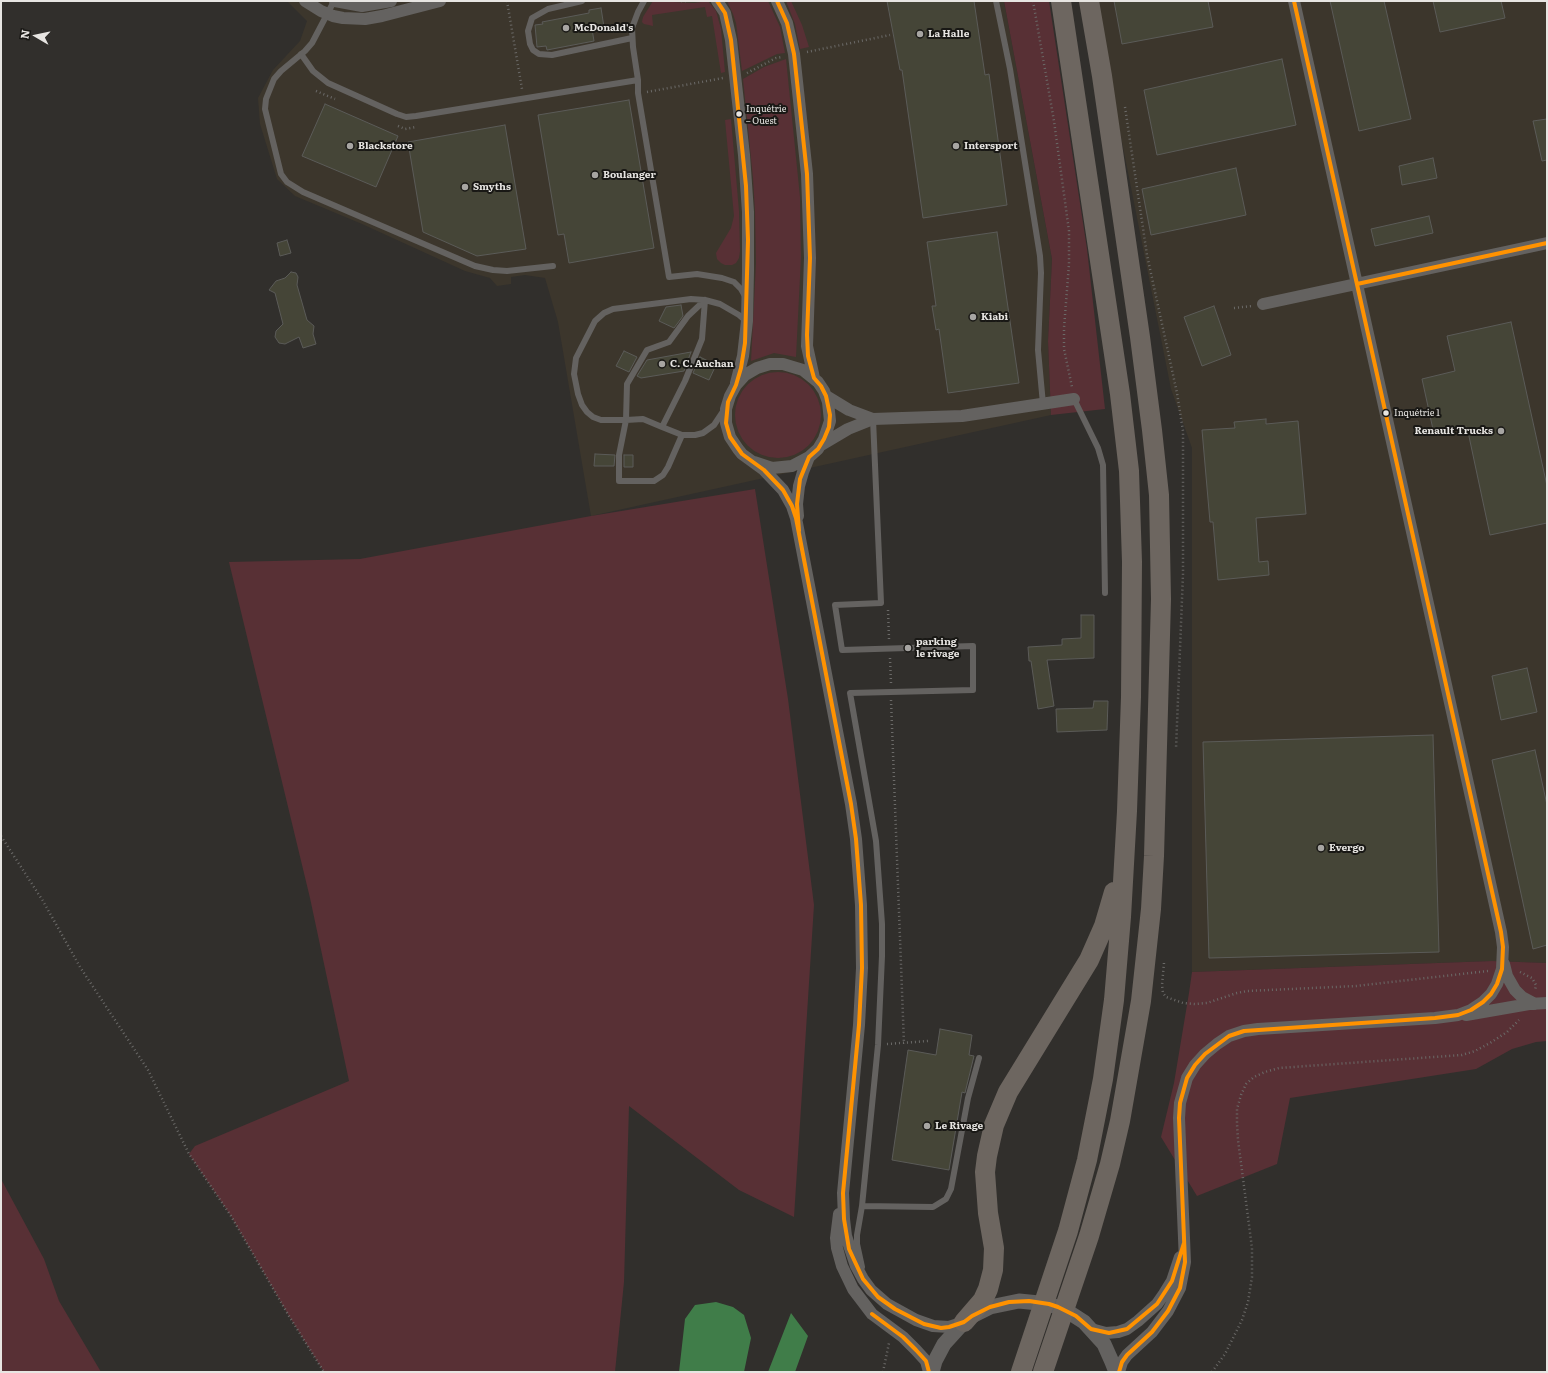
<!DOCTYPE html>
<meta charset="utf-8">
<style>
body{margin:0}
#map{position:relative;width:1548px;height:1373px;overflow:hidden;background:#312f2c;font-family:Literata,serif}
canvas{display:block}
.frame{position:absolute;inset:0;border:2px solid #e7e5e2;pointer-events:none}
.north{position:absolute;left:16px;top:16px;width:40px;height:40px;-webkit-text-stroke:3px #191815;paint-order:stroke;rotate:279deg;font-size:11px;font-weight:700;line-height:16px;text-align:center;color:#e7e5e2}
.north::after{content:'';display:block;margin:auto;width:14px;height:18px;background:#e7e5e2;clip-path:polygon(50% 0,100% 100%,50% 72%,0 100%)}
</style>
<div id="map">
<canvas width="1548" height="1373"></canvas>
<div class="frame"></div>
<div class="north">N</div>
</div>
<script>
const g = document.querySelector('canvas').getContext('2d');
g.lineJoin = 'round';
function fillPath(path, color) {
  g.fillStyle = color;
  g.fill(path, 'evenodd');
}
function toPath(rows) {
  const path = new Path2D();
  for (const r of rows) {
    if (r.length === 3) {
      path.moveTo(r[0] + r[2], r[1]);
      path.arc(r[0], r[1], r[2], 0, 2 * Math.PI);
      continue;
    }
    path.moveTo(r[0], r[1]);
    for (let i = 2; i < r.length; i += 2) path.lineTo(r[i], r[i + 1]);
  }
  return path;
}
function strokePath(path, color, width, dash) {
  g.strokeStyle = color;
  g.lineWidth = width;
  g.lineCap = dash ? 'butt' : 'round';
  g.setLineDash(dash || []);
  g.stroke(path);
}
function drawText(font, color, halo, rows, align = 'center') {
  g.font = font + ' Literata,serif';
  g.lineWidth = 4;
  g.setLineDash([]);
  g.textBaseline = 'middle';
  g.strokeStyle = halo;
  g.fillStyle = color;
  for (const [text, x, y, turn = 0] of rows) {
    g.save();
    g.translate(x, y);
    g.rotate((+turn || 0) * Math.PI / 180);
    g.textAlign = isNaN(turn) ? turn : align;
    if (halo) g.strokeText(text, 0, 0);
    g.fillText(text, 0, 0);
    g.restore();
  }
}
fillPath(toPath([
 [287,1,1004,1,1052,259,1048,341,1051,415,591,516,558,322,545,278,525,275,511,277,511,284,497,286,490,278,465,271,362,224,295,196,277,179,260,124,258,98,273,70,300,41,307,21],
 [1094,1,1547,1,1547,963,1492,961,1192,972,1192,448,1171,389]
]), '#3c362c');
fillPath(toPath([
 [653,1,694,3,708,1,716,11,721,29,725,72,721,73,712,16,707,17,705,7,652,15,653,26,644,24,642,22,643,17],
 [727,1,768,1,780,27,785,53,777,54,742,71,736,23,733,14],
 [786,1,791,1,802,25,809,47,800,49,795,24],
 [1004,1,1049,1,1087,249,1105,409,1051,415,1048,341,1052,259],
 [786,59,800,197,801,257,796,357,774,353,751,361,756,263,755,211,753,178,743,79,764,67],
 [731,119,739,211,740,251,739,258,736,263,732,265,725,265,721,263,717,259,716,253,731,228,734,216,725,120],
 [778,415,43],
 [755,489,788,699,814,905,794,1217,739,1190,629,1106,624,1282,615,1372,324,1372,289,1316,231,1216,189,1154,195,1146,349,1081,310,898,229,562,360,559,591,516],
 [1492,961,1547,963,1547,1041,1536,1042,1512,1049,1476,1069,1290,1098,1277,1164,1197,1196,1161,1137,1174,1083,1189,993,1192,972],
 [1,1179,44,1259,59,1301,101,1372,1,1372]
]), '#583035');
fillPath(toPath([
 [716,1302,733,1307,744,1315,751,1338,744,1372,679,1372,685,1319,695,1305],
 [791,1313,808,1336,795,1372,768,1372]
]), '#407d49');
const building = toPath([
 [887,1,974,1,985,75,989,74,1007,205,923,218,902,70,900,70,887,1],
 [1114,1,1208,1,1213,27,1122,44,1114,1],
 [1330,1,1384,1,1411,119,1359,131,1330,1],
 [1433,1,1501,1,1505,18,1440,32,1433,1],
 [601,8,604,27,592,29,594,41,547,50,546,46,537,47,535,25,543,24,542,22,589,13,589,10,601,8],
 [1282,59,1296,125,1157,155,1144,90,1282,59],
 [629,100,654,248,569,263,564,234,558,235,538,115,629,100],
 [325,104,398,136,376,187,302,156,325,104],
 [1547,119,1547,160,1542,161,1533,121,1547,119],
 [505,125,526,249,477,256,423,232,408,142,505,125],
 [1433,158,1437,178,1402,185,1399,166,1433,158],
 [1236,168,1246,215,1151,235,1142,189,1236,168],
 [1429,216,1433,233,1375,246,1371,229,1429,216],
 [997,232,1019,383,948,393,939,329,936,330,932,306,936,306,927,242,997,232],
 [287,240,291,253,280,256,277,243,287,240],
 [291,272,296,273,298,277,297,285,307,320,314,326,313,334,316,344,303,348,299,337,285,344,279,343,275,337,276,331,283,324,275,293,269,290,276,281,285,278,291,272],
 [681,305,683,316,674,328,659,321,666,307,681,305],
 [1214,306,1231,355,1202,366,1184,317,1214,306],
 [1511,322,1547,486,1547,523,1490,535,1467,427,1434,434,1422,379,1455,371,1447,336,1511,322],
 [624,351,637,357,629,372,616,366,624,351],
 [691,352,684,371,641,378,637,376,647,360,691,352],
 [700,357,716,365,709,380,693,373,700,357],
 [1266,419,1266,424,1298,421,1306,514,1256,518,1259,562,1268,561,1269,575,1218,580,1213,522,1210,522,1202,430,1235,428,1234,422,1266,419],
 [595,454,615,455,614,466,594,466,595,454],
 [624,455,633,455,633,467,624,467,624,455],
 [1081,615,1094,615,1094,658,1047,660,1054,706,1038,709,1031,661,1029,661,1028,647,1062,645,1062,639,1081,638,1081,615],
 [1527,668,1537,712,1501,720,1492,676,1527,668],
 [1094,701,1108,701,1107,730,1057,732,1056,709,1093,708,1094,701],
 [1433,735,1439,952,1209,958,1203,742,1433,735],
 [1535,750,1547,805,1547,945,1533,949,1492,760,1535,750],
 [940,1029,972,1035,969,1055,974,1056,965,1093,962,1092,949,1170,892,1160,908,1050,936,1055,940,1029]
]);
fillPath(building, '#454537');
strokePath(building, '#5b5b58', 1);
strokePath(toPath([
 [507,1,522,89],
 [681,1,689,1],
 [1033,1,1054,121,1069,231,1069,264,1064,328,1064,349,1072,387],
 [807,52,890,35],
 [747,73,776,58,782,57],
 [316,91,335,99],
 [647,92,723,78],
 [1125,107,1147,255,1177,393,1183,431,1183,574,1176,749],
 [398,126,405,129,416,127],
 [1234,308,1252,306],
 [888,610,889,639],
 [890,658,891,683],
 [891,700,904,1044],
 [1,836,43,901,80,967,148,1070,189,1154,231,1216,289,1316,324,1372],
 [1164,963,1162,985,1163,993,1166,997,1183,1003,1195,1004,1207,1003,1237,993,1247,991,1356,986,1488,971],
 [1520,972,1532,978,1536,985,1535,991],
 [887,1044,928,1041],
 [883,1372,889,1343],
 [1212,1372,1225,1354,1242,1320,1248,1302,1252,1277,1252,1248,1238,1140,1237,1124,1237,1109,1241,1095,1246,1084,1254,1077,1265,1072,1279,1068,1462,1055,1475,1051,1490,1043,1507,1032,1519,1020]
]), '#6b6a68', 2.5, [1, 3]);
strokePath(toPath([
 [334,1,312,43,305,51,281,71,274,79,266,99,265,109,281,174,287,182,303,192,475,266,493,270,507,271,553,266],
 [582,1,548,9,532,18,528,31,530,44,533,50,539,54,552,55,632,38],
 [996,1,1010,69,1040,256,1041,273,1038,350,1043,404],
 [301,54,313,71,328,83,397,114,406,117,416,116,638,80,633,47,632,28,638,12,644,1],
 [638,80,638,93,669,277,697,274,722,278,734,282,741,289,745,296],
 [705,300,702,339,685,381,662,427,682,435,695,435,703,433,714,425,724,410],
 [1074,399,1098,448,1103,465,1105,593],
 [662,427,643,419,626,420,627,384,647,350,669,342,688,316,705,300],
 [682,435,668,467,663,475,654,481,619,481,619,455,626,420,601,420,593,417,587,412,582,405,578,394,574,374,576,358,595,321,604,313,613,309,691,299,705,300,720,304,739,315,746,321],
 [862,1206,933,1207,946,1199,951,1189,968,1098,979,1058],
 [862,1267,857,1244,857,1235,862,1206,878,1045,882,956,882,924,876,841,850,693,973,690,973,646,842,650,835,605,881,603,873,419]
]), '#646260', 6);
strokePath(toPath([
 [305,1,321,11,333,16,343,18,365,19,382,16,440,1],
 [335,1,362,6,391,1],
 [717,1,725,13,731,40,744,155,748,212,748,271,747,321,743,356,736,383],
 [777,1,787,23,794,54,807,174,810,258,807,346,814,378],
 [1263,304,1547,243],
 [826,396,849,410,873,419],
 [821,445,848,429,873,419,962,416,1074,399],
 [754,462,772,468,792,466,809,457,818,449,824,439,830,421,828,402,824,391,818,382,803,370,783,364,770,364,757,368,745,375,736,385,730,396,726,409,726,423,730,437,738,449,742,454,764,470,783,490,792,506,796,518,851,804,856,839,861,905,862,968,859,1025,843,1193,844,1219,846,1236,856,1266,863,1279,871,1290,887,1304,916,1320,933,1326,949,1327,964,1322],
 [798,516,797,504,799,486,803,472,809,457],
 [1504,964,1507,976,1515,990,1522,997,1535,1004],
 [1466,1015,1529,1004,1547,1003],
 [839,1214,836,1238,837,1248,842,1266,853,1289,872,1314,903,1337,916,1350,926,1361,929,1372],
 [1091,1329,1106,1333,1118,1332,1127,1329,1138,1321,1157,1304,1164,1294,1172,1281,1180,1257],
 [1119,1372,1122,1362,1127,1355,1152,1332,1168,1311,1180,1288,1185,1262,1179,1118,1180,1103,1187,1078,1195,1065,1205,1054,1217,1044,1229,1036,1244,1031,1258,1029,1435,1018,1458,1015,1471,1010,1483,1002,1491,994,1497,984,1502,969,1503,947,1501,932,1294,1]
]), '#646260', 12);
strokePath(toPath([
 [932,1372,935,1361,944,1344,964,1322,972,1316,990,1307,1019,1301,1049,1304,1067,1311,1084,1322,1104,1344,1112,1362,1116,1372]
]), '#646260', 15);
strokePath(toPath([
 [964,1322,983,1300,988,1289,993,1270,994,1248,988,1213,985,1172,987,1156,994,1125,1008,1092,1089,960,1104,926,1114,892],
 [1021,1372,1068,1231,1087,1160,1103,1079,1114,1000,1121,917,1127,811,1131,697,1132,562,1129,471,1120,394,1061,1],
 [1043,1372,1089,1236,1110,1164,1120,1121,1141,1001,1151,909,1154,856,1161,599,1159,495,1152,430,1140,337,1102,76,1089,1]
]), '#6d6660', 20);
strokePath(toPath([
 [717,1,725,13,731,40,746,186,748,240,745,343,741,368,736,385,728,402,726,423,730,437,742,454,764,470,783,490,792,506,796,518,851,804,856,839,861,905,862,968,859,1025,843,1193,844,1219,849,1249,863,1279,878,1297,895,1309,924,1324,941,1328,949,1327,964,1322,972,1316,990,1307,1009,1302,1029,1301,1049,1304,1058,1307,1076,1316,1091,1329,1109,1333,1127,1329,1157,1304,1172,1281,1184,1243],
 [777,1,787,23,794,54,807,174,810,258,807,335,808,356,814,378,821,386,826,396,830,415,829,427,824,439,818,449,809,457,800,479,797,504,799,531],
 [1357,284,1547,243],
 [872,1314,903,1337,916,1350,926,1361,929,1372],
 [1119,1372,1122,1362,1127,1355,1152,1332,1168,1311,1180,1288,1185,1262,1179,1118,1180,1103,1187,1078,1195,1065,1205,1054,1229,1036,1244,1031,1435,1018,1458,1015,1471,1010,1483,1002,1491,994,1497,984,1502,969,1503,947,1501,932,1294,1]
]), '#ff9200', 4);
for (const [x, y, r, color] of [
 [566,28,4,"#a7a5a2"],
 [920,34,4,"#a7a5a2"],
 [739,114,3.5,"#e7e5e2"],
 [350,146,4,"#a7a5a2"],
 [956,146,4,"#a7a5a2"],
 [595,175,4,"#a7a5a2"],
 [465,187,4,"#a7a5a2"],
 [973,317,4,"#a7a5a2"],
 [662,364,4,"#a7a5a2"],
 [1386,413,3.5,"#e7e5e2"],
 [1501,431,4,"#a7a5a2"],
 [908,648,4,"#a7a5a2"],
 [1321,848,4,"#a7a5a2"],
 [927,1126,4,"#a7a5a2"]
]) {
  const dot = new Path2D();
  dot.arc(x, y, r, 0, 2 * Math.PI);
  g.fillStyle = color;
  g.fill(dot);
  strokePath(dot, '#191815', 1.5);
}
drawText('9px', '#e7e5e2', '#191815', [
 ["Inquétrie",746,109],
 ["– Ouest",746,121],
 ["Inquétrie 1",1394,413]
], 'left');
drawText('bold 10px', '#e7e5e2', '#191815', [
 ["McDonald's",574,28],
 ["La Halle",928,34],
 ["Blackstore",358,146],
 ["Intersport",964,146],
 ["Boulanger",603,175],
 ["Smyths",473,187],
 ["Kiabi",981,317],
 ["C. C. Auchan",670,364],
 ["Renault Trucks",1493,431,"right"],
 ["parking",916,642],
 ["le rivage",916,654],
 ["Evergo",1329,848],
 ["Le Rivage",935,1126]
], 'left');
</script>
